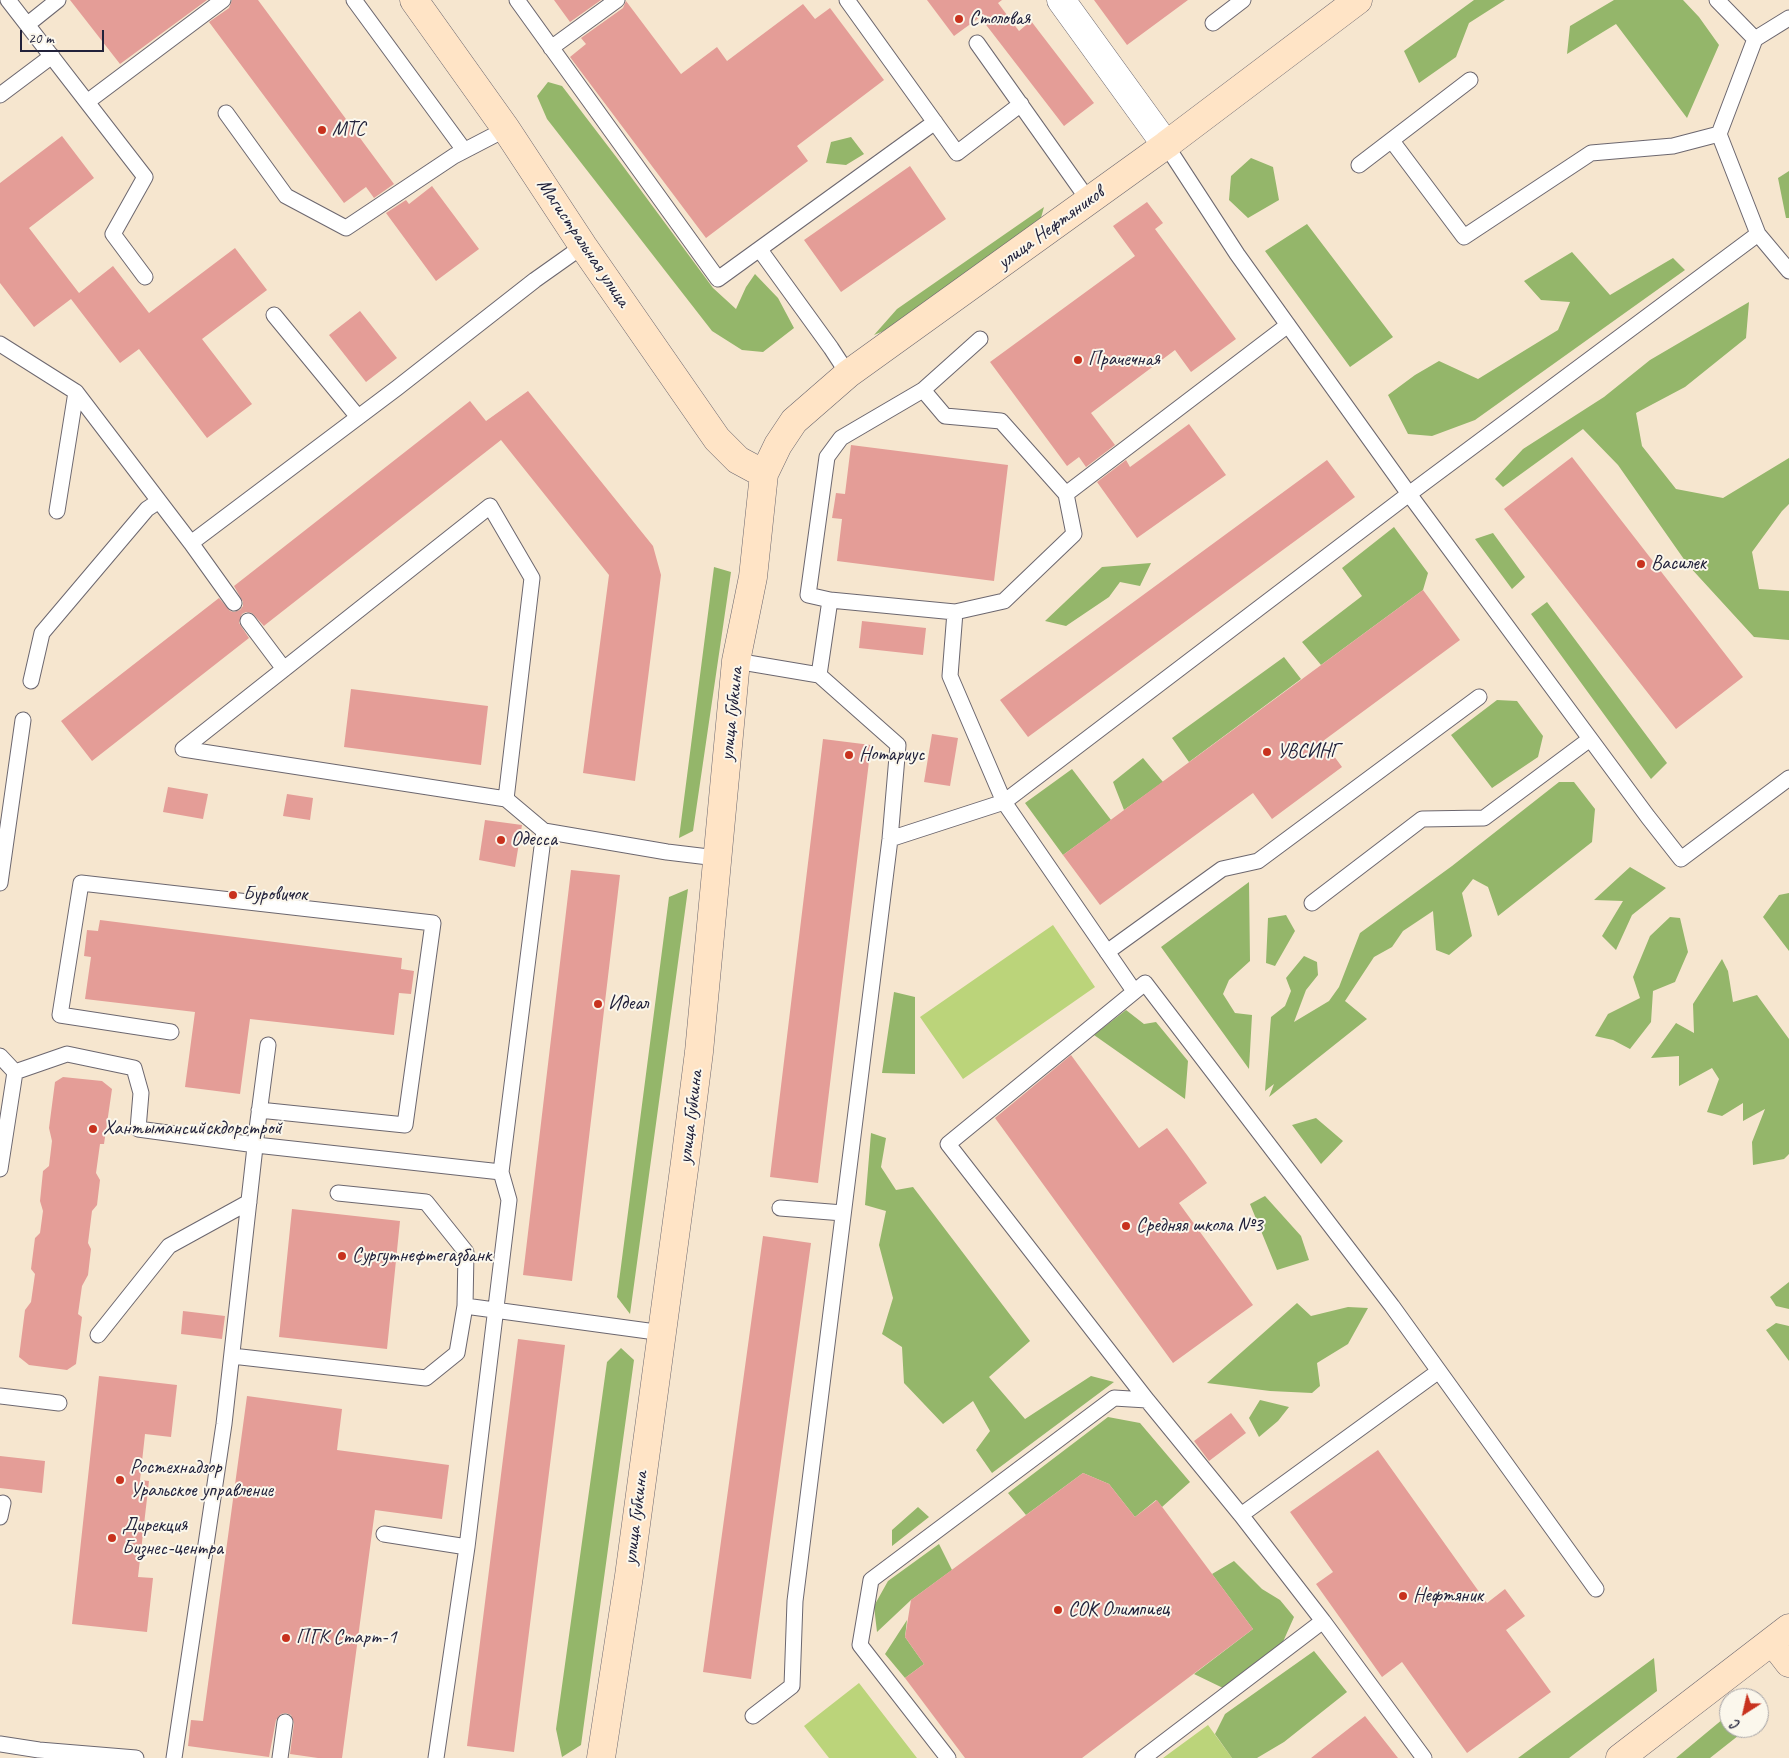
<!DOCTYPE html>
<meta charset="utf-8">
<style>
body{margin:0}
#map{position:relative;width:1789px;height:1758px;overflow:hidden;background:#f6e6cf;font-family:Caveat,sans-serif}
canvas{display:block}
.north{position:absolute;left:1719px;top:1688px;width:50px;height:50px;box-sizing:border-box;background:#fbf7ec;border:1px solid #a4a2a5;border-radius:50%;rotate:215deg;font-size:14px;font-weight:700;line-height:20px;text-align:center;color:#22223b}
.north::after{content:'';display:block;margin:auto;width:18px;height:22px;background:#c8321e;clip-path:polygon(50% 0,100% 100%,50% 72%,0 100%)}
.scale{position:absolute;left:20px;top:30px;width:84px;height:22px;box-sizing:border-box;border:2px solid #22223b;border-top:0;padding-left:6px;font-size:15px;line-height:18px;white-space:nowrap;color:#22223b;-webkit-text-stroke:4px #fbf7ec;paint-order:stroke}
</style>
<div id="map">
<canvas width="1789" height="1758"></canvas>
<div class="north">С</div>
<div class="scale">20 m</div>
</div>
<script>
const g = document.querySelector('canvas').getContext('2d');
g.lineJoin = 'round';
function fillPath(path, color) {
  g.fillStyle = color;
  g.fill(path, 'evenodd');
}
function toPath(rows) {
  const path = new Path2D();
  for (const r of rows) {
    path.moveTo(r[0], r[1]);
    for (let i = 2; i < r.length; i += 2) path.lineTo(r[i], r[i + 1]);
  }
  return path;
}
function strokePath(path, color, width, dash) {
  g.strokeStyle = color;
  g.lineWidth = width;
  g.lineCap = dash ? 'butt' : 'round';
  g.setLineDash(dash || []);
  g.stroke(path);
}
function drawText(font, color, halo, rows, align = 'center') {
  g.font = font + ' Caveat,sans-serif';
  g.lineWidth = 4;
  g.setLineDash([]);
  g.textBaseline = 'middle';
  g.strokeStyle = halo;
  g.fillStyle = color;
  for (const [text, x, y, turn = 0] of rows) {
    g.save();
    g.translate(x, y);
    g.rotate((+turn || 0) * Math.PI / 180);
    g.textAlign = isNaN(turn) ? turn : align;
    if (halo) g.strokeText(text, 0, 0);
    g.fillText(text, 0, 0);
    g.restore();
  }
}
fillPath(toPath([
 [1053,925,1095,987,963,1079,920,1017],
 [859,1683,917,1758,829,1758,804,1726],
 [1208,1725,1232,1758,1163,1758]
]), '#bbd47a');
fillPath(toPath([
 [1474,0,1505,0,1469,23,1456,57,1419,83,1404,51],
 [1614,0,1683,0,1699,17,1719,45,1687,118,1616,24,1567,54,1570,26],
 [548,82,562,86,617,158,713,288,736,309,746,287,755,274,778,298,794,328,763,352,742,350,712,331,547,119,537,96],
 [851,137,864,154,846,165,826,163,831,142],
 [1251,158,1273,167,1279,200,1248,218,1229,200,1231,176],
 [1789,171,1789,218,1786,218,1778,178],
 [1044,207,1039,225,891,328,874,335,897,309],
 [1307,224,1393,337,1350,367,1265,251],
 [1572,252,1610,295,1673,258,1685,270,1475,420,1432,436,1408,434,1388,395,1415,375,1439,361,1478,379,1558,330,1570,302,1541,300,1524,281],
 [1749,302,1746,338,1685,387,1636,413,1642,446,1676,489,1723,498,1789,458,1789,504,1782,511,1752,552,1759,589,1789,591,1789,640,1754,637,1688,565,1618,465,1583,429,1503,487,1495,479,1523,449,1604,397,1650,360],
 [1394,527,1428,573,1423,590,1321,665,1302,642,1362,596,1342,568],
 [1493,533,1525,577,1512,589,1475,539],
 [1151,563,1140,586,1120,582,1109,597,1066,626,1045,621,1102,567],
 [714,567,731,572,693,831,679,838],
 [1547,602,1667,763,1651,779,1531,614],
 [1284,657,1301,679,1189,762,1172,738],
 [1497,700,1517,701,1543,736,1538,757,1492,788,1451,735],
 [1143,758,1163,782,1124,810,1113,782],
 [1072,769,1111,820,1063,855,1025,803],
 [1559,782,1574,782,1595,809,1592,842,1498,916,1488,887,1473,879,1462,893,1472,936,1449,955,1436,950,1433,911,1403,931,1392,947,1374,957,1345,1001,1367,1019,1269,1097,1274,1084,1265,1091,1271,1017,1285,1006,1291,991,1286,978,1304,956,1317,962,1318,975,1306,990,1294,1022,1329,1001,1339,987,1360,933,1452,866],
 [1630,867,1666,888,1632,915,1616,950,1602,936,1623,901,1594,900],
 [1249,882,1250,961,1229,980,1223,994,1235,1013,1252,1015,1249,1069,1161,947],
 [688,889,630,1314,617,1297,669,897],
 [1789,893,1789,951,1763,917,1779,895],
 [1286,915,1295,931,1275,966,1266,963,1268,918],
 [1670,917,1680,918,1688,952,1675,982,1653,991,1651,1022,1630,1049,1613,1040,1595,1036,1608,1014,1640,998,1633,977,1650,936],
 [1722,959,1728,971,1733,1002,1757,995,1789,1039,1789,1154,1784,1159,1753,1165,1752,1142,1765,1109,1743,1121,1743,1103,1722,1116,1707,1112,1719,1079,1712,1068,1679,1086,1679,1056,1651,1058,1676,1023,1694,1033,1693,1004],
 [894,992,915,997,915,1074,882,1073],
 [1126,1010,1144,1024,1156,1022,1188,1061,1185,1099,1094,1035],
 [1316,1118,1343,1141,1321,1164,1292,1125],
 [871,1133,886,1138,881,1167,896,1190,913,1187,1030,1341,989,1377,1025,1419,1091,1376,1114,1382,992,1473,976,1450,990,1431,973,1401,943,1424,904,1383,902,1347,882,1334,893,1298,879,1245,886,1211,865,1205],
 [1265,1196,1301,1236,1309,1260,1277,1270,1250,1204],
 [1789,1282,1789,1309,1776,1306,1770,1297],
 [1297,1303,1311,1316,1348,1307,1368,1308,1348,1344,1317,1363,1320,1386,1312,1393,1270,1391,1207,1383],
 [1776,1323,1789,1326,1789,1361,1766,1330],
 [621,1348,634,1360,581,1745,562,1757,556,1729,607,1362],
 [1260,1400,1289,1407,1278,1421,1259,1437,1249,1418],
 [1108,1417,1140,1423,1190,1482,1162,1507,1156,1500,1135,1517,1109,1484,1083,1473,1026,1515,1008,1493],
 [918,1507,929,1517,892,1546,892,1530],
 [939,1544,952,1570,911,1600,877,1632,874,1606,888,1581],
 [1234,1561,1262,1589,1280,1600,1294,1617,1282,1644,1223,1688,1194,1674,1253,1629,1212,1574],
 [907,1620,905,1637,924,1664,905,1678,885,1654],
 [1314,1651,1347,1692,1284,1742,1257,1758,1232,1758,1215,1734,1225,1714],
 [1654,1658,1657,1691,1569,1758,1518,1758],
 [1729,1714,1729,1728,1748,1728,1710,1758,1676,1758]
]), '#94b66a');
fillPath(toPath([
 [70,0,207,0,120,64],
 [232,0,258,0,394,184,374,198,366,187,344,203,209,22,229,8],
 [554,0,601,0,570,22],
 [927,0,1002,0,998,3,1019,31,1031,21,1094,103,1064,126,980,17,954,36],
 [1094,0,1188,0,1127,45],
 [626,1,681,74,717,47,727,61,803,4,815,19,830,8,884,80,797,146,808,161,706,238,570,57,586,44,581,38,623,8],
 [62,136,94,178,29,228,79,293,113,266,149,313,235,248,267,290,202,339,252,404,207,438,139,349,120,363,71,299,34,327,0,283,0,183],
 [910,166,946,219,841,292,804,240],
 [432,186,479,249,436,281,386,213,406,200,409,204],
 [1147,202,1163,223,1155,229,1236,339,1191,372,1175,350,1091,413,1115,445,1086,467,1079,457,1067,466,990,362,1135,256,1113,226],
 [360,311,397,358,366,382,329,335],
 [528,391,653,546,661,575,635,781,583,773,609,575,501,440,265,625,264,626,252,613,246,612,242,614,239,623,249,638,92,761,61,721,219,598,230,611,234,612,240,610,243,606,243,602,234,586,470,401,486,421],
 [1189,424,1226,475,1137,538,1097,482,1126,460,1130,467],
 [851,445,1008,465,994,581,837,561,842,519,832,518,834,506,836,493,845,494],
 [1572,457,1743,677,1676,729,1504,509],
 [1327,460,1355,497,1028,737,1000,700],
 [1423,590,1460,640,1323,741,1342,767,1272,819,1253,793,1100,905,1063,855],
 [862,621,926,628,923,655,859,648],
 [351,689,488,706,481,765,344,747],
 [932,734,958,738,950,786,924,782],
 [823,739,871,745,818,1183,770,1177],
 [168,787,208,794,203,819,163,812],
 [287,794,313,798,310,820,283,816],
 [485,820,522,825,515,867,479,860],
 [571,870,620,875,572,1281,523,1275],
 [100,920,402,958,401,969,414,971,411,994,399,993,394,1035,250,1019,240,1094,185,1087,195,1012,85,999,91,957,84,956,87,930,98,931],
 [1071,1055,1139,1148,1167,1128,1187,1155,1207,1183,1179,1203,1253,1305,1173,1363,995,1118],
 [63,1077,102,1081,112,1089,104,1144,100,1144,96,1173,100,1180,97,1205,92,1211,88,1243,91,1249,88,1275,82,1286,78,1314,82,1317,76,1364,67,1370,29,1365,19,1357,25,1310,31,1302,35,1274,31,1269,35,1238,40,1233,43,1211,40,1201,43,1171,49,1166,52,1141,49,1128,55,1082],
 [292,1209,400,1221,387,1349,279,1337],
 [763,1236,811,1243,751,1679,703,1672],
 [183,1311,225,1316,222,1339,181,1334],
 [518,1339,565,1345,514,1752,467,1746],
 [99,1376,177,1385,171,1437,145,1434,140,1480,149,1481,138,1577,153,1578,147,1632,72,1624],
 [247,1396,342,1409,337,1450,449,1465,442,1519,375,1510,342,1758,318,1758,290,1754,294,1723,291,1715,286,1713,281,1714,276,1720,269,1757,188,1746,191,1720,203,1721],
 [1231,1413,1246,1433,1209,1461,1194,1441],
 [1378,1450,1487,1603,1505,1589,1525,1616,1506,1630,1551,1692,1467,1753,1402,1662,1382,1677,1316,1584,1333,1572,1290,1512],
 [0,1456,45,1461,42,1493,0,1488],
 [1083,1473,1109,1484,1135,1517,1157,1500,1253,1629,1082,1758,965,1758,905,1678,924,1664,905,1637,911,1600],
 [1365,1716,1398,1758,1311,1758]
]), '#e49d97');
const lane = toPath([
 [8,0,145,177,113,234,145,277],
 [354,0,464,150],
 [517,0,718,279,935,122],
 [847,0,957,153,1021,104],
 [1717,0,1755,39,1719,134,1758,234,1789,271],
 [1213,23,1243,0],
 [28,24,58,0],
 [1755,39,1789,18],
 [977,43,1089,201],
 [551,48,617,0],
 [0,95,52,56],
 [87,102,223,0],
 [226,113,286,196,346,228,454,156,506,129],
 [1392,141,1464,237,1591,153,1673,146,1719,134],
 [1166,145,1237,254,1409,494,1648,817,1681,859,1789,778],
 [1359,165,1470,80],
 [760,250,831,348,848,374],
 [274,315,358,417],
 [980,339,923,390,841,438,827,457,808,595,830,600,955,612,1004,601,1074,534,1066,494],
 [0,344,76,392,191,543,234,603],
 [923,390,945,416,1001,421,1066,494,1288,325],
 [57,511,76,392],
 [191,543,397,388,535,280,583,246],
 [955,612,950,676,1004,802,1134,991],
 [248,621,284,669],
 [736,661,819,675,898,745,890,839,795,1601,792,1686,753,1716],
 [819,675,830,600],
 [31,681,42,633,147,509,159,501],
 [183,749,490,506,532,578,506,799],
 [183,749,506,799,544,831,667,852,717,858],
 [890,839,1004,802,1409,494,1758,234],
 [0,883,23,720],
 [1312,903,1422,819,1484,818,1590,739],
 [1107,952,1222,869,1258,861,1479,697],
 [171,1032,60,1015,81,883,433,923,405,1125,259,1110],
 [0,1056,15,1072],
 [15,1072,67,1054,134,1068,141,1093,138,1129,256,1145,501,1172],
 [0,1169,15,1072],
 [780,1208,843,1213],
 [465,1306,663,1333],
 [98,1335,169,1246,249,1202],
 [232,1356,426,1378,457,1353,465,1306,466,1252,426,1202,338,1193],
 [0,1396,59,1403],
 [1147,1400,948,1144,1145,983,1392,1306,1596,1589],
 [1241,1515,1439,1371],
 [0,1517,3,1503],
 [384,1534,467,1547],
 [0,1744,39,1750,136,1758],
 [174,1758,224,1424,257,1129,268,1045],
 [280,1758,285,1722],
 [436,1758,467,1547,509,1200,501,1172,544,831],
 [948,1758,860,1645,871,1580,1114,1398,1147,1400,1241,1515,1323,1621,1424,1758],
 [1143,1758,1323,1621]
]);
const street = toPath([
 [1061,0,1166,145]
]);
const secondary = toPath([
 [414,0,506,129,583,246,717,439,738,460,764,474],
 [1772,1641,1789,1663],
 [601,1758,629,1576,685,1162,699,1052,736,661,753,577,764,474,778,445,794,421,848,374,1166,145,1358,0],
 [1620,1758,1789,1628]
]);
strokePath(lane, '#6c676f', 17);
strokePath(street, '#6c676f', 29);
strokePath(secondary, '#6c676f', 29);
strokePath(lane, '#fff', 15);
strokePath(street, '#fff', 28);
strokePath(secondary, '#ffe4c6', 28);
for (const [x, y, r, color] of [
 [959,19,5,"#c8321e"],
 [322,130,5,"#c8321e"],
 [1078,360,5,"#c8321e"],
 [1641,564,5,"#c8321e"],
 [1267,752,5,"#c8321e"],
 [849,755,5,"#c8321e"],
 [501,840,5,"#c8321e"],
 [233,895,5,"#c8321e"],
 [598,1004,5,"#c8321e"],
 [93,1129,5,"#c8321e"],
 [1126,1226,5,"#c8321e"],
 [342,1256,5,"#c8321e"],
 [120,1480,5,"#c8321e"],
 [112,1538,5,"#c8321e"],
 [1403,1596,5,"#c8321e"],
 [1058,1610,5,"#c8321e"],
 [286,1638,5,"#c8321e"]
]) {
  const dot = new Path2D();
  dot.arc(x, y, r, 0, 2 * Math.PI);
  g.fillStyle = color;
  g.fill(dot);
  strokePath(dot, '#fbf7ec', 2);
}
drawText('20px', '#22223b', '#fbf7ec', [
 ["Столовая",969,19],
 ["МТС",332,130],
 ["Прачечная",1088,360],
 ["Василек",1651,564],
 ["УВСИНГ",1277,752],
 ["Нотариус",859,755],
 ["Одесса",511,840],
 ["Буровичок",243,895],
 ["Идеал",608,1004],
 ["Хантымансийскдорстрой",103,1129],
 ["Средняя школа №3",1136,1226],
 ["Сургутнефтегазбанк",352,1256],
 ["Ростехнадзор",130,1468],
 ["Уральское управление",130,1491],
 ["Дирекция",122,1526],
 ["Бизнес-центра",122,1549],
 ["Нефтяник",1413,1596],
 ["СОК Олимпиец",1068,1610],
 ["ПГК Старт-1",296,1638]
], 'left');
drawText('20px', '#22223b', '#fbf7ec', [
 ["улица Нефтяников",1051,228,-36],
 ["Магистральная улица",583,243,56],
 ["улица Губкина",732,714,-84],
 ["улица Губкина",691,1117,-83],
 ["улица Губкина",636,1518,-83]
]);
</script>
